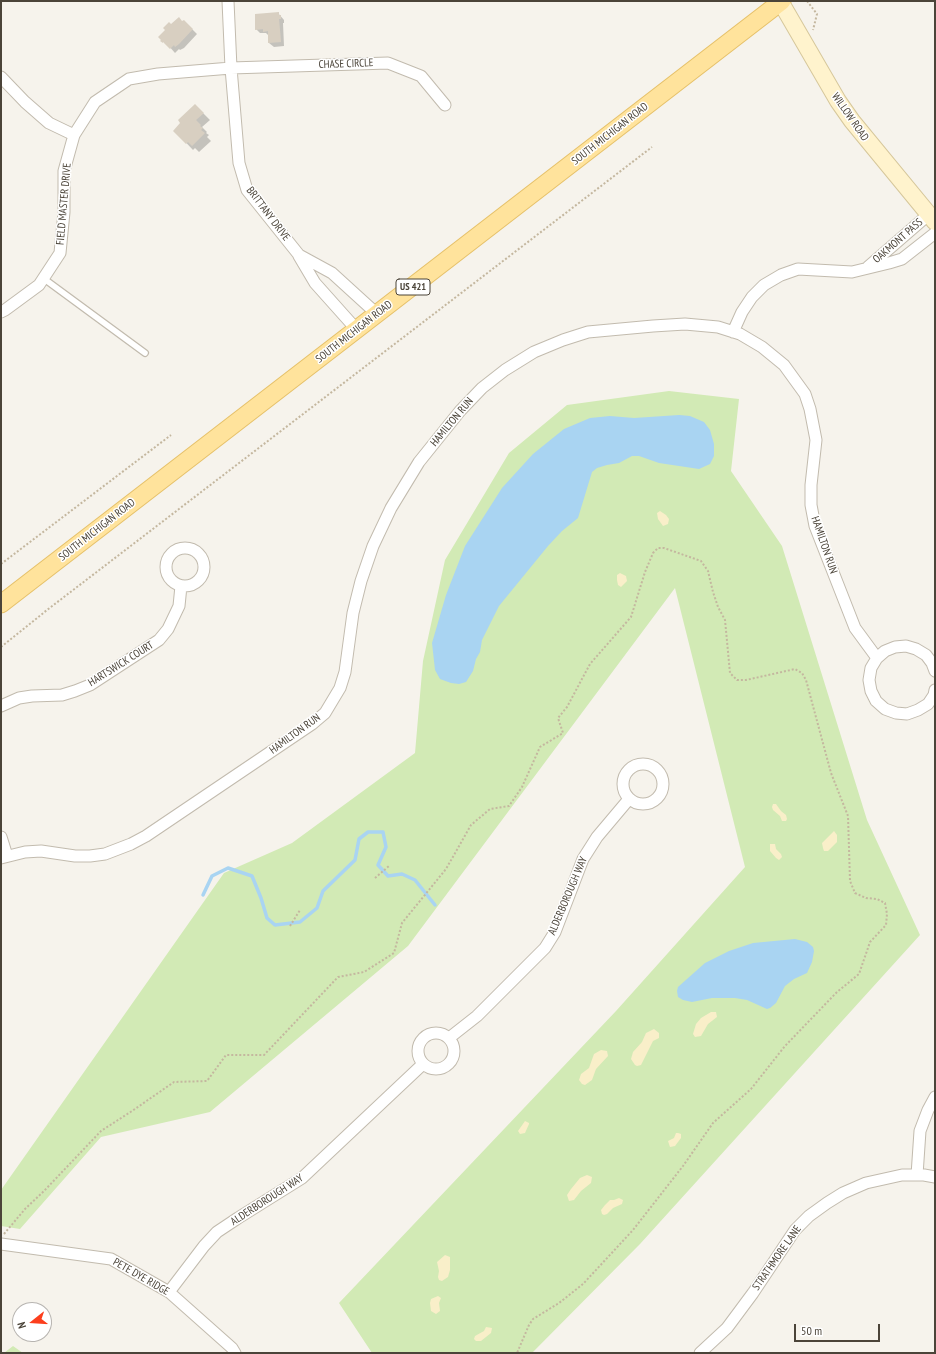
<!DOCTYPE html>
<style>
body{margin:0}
#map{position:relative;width:936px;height:1354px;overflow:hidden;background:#f6f3ec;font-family:"PT Sans Narrow",sans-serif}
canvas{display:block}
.frame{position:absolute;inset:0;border:2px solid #4b4439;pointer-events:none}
.north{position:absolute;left:12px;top:1302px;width:40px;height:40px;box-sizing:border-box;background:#fff;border:1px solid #b7b4b0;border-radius:50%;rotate:253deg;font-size:11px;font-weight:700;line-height:16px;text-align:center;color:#4b4439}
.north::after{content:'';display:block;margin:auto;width:14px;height:18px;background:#fc3f1d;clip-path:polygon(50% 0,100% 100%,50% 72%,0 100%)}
.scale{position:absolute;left:794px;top:1324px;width:86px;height:18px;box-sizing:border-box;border:2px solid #4b4439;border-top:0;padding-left:5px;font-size:12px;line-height:14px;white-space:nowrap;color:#4b4439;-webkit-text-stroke:3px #fff;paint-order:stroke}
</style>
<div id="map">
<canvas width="936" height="1354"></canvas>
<div class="frame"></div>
<div class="north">N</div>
<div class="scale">50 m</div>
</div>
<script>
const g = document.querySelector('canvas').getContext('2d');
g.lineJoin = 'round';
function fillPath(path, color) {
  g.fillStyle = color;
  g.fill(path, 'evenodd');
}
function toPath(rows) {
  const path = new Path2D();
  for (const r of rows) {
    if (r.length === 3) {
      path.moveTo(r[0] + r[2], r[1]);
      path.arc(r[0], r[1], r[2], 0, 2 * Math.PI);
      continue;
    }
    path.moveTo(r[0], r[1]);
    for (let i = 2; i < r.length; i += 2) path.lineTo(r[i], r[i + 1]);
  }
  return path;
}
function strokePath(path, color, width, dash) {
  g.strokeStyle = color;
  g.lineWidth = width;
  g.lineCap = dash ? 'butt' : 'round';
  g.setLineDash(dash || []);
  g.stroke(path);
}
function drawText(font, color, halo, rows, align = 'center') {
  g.font = font + ' "PT Sans Narrow",sans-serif';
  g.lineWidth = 3;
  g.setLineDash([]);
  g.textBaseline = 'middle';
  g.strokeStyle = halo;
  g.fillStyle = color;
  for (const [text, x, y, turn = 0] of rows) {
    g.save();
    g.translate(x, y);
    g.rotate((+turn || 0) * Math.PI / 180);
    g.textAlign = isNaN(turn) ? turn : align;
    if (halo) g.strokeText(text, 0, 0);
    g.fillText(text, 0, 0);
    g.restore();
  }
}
fillPath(toPath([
 [669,391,739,399,731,471,782,546,867,820,920,935,640,1244,532,1353,372,1353,339,1303,616,1011,745,867,675,588,408,946,210,1112,101,1137,20,1229,1,1226,1,1190,224,873,292,843,415,753,423,661,445,560,509,453,567,405],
 [13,1346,23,1353,4,1353]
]), '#d2eab5');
fillPath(toPath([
 [660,511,666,515,669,519,668,524,663,526,658,519,657,513],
 [620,573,626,576,627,581,621,587,618,585,617,580,617,575],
 [773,804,776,804,781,811,786,815,787,819,786,821,782,821,780,816,773,810,772,807],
 [834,831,837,835,837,842,828,851,824,851,823,848,822,843],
 [770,844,775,844,776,849,781,854,782,857,779,860,776,858,770,851],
 [711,1012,716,1012,717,1017,708,1024,701,1036,695,1037,693,1034,696,1024,701,1018],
 [654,1029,659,1033,659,1038,653,1041,641,1065,637,1066,635,1065,631,1059,633,1052,642,1042,646,1033],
 [601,1050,607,1051,608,1056,596,1069,592,1080,585,1085,582,1084,579,1080,581,1074,589,1068,594,1054],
 [525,1121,529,1123,529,1124,525,1133,520,1134,518,1131],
 [676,1133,678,1133,681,1134,681,1138,675,1146,670,1147,668,1141,674,1138],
 [587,1175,592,1177,591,1183,581,1191,574,1200,569,1201,567,1195,571,1189,580,1178],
 [619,1198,623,1200,622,1204,613,1208,607,1214,604,1215,602,1214,601,1210,605,1205,610,1200,614,1200],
 [445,1255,450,1257,450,1270,448,1277,442,1281,439,1280,438,1277,439,1271,437,1262],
 [438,1296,441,1298,439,1303,440,1311,436,1314,431,1311,430,1303,431,1299],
 [486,1327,492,1328,491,1333,481,1341,476,1341,474,1339,475,1336,484,1331]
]), '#f9efc9');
fillPath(toPath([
 [679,415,690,416,704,422,710,430,714,444,714,456,710,464,699,469,659,463,639,456,632,456,619,463,607,465,597,468,592,472,578,518,562,531,548,546,499,606,482,640,480,652,476,659,473,671,466,682,459,684,451,683,440,679,435,670,432,643,446,595,465,546,502,488,533,454,564,429,590,418,610,416,634,418],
 [795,939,807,942,813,947,814,951,812,962,807,973,794,979,785,986,776,1003,770,1008,767,1009,747,1000,735,998,712,998,692,1002,683,1000,678,997,677,991,678,987,705,963,729,951,753,943]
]), '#a9d4f2');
fillPath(toPath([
 [278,13,284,20,284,23,283,23,284,46,274,47,269,43,268,35,266,33,260,33,256,29],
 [184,21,197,34,184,48,180,50,179,49,175,53,168,45,172,25],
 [195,105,210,120,202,127,207,132,206,133,209,135,207,137,211,141,199,152,195,148,193,150,175,131]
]), '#0003');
strokePath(toPath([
 [203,895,212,876,228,868,252,876,261,898,267,918,275,925,300,922,317,908,323,891,355,860,359,839,368,832,383,832,386,847,378,865,388,876,402,874,415,880,435,905]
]), '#a9d4f2', 3.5);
fillPath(toPath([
 [279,12,279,15,281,15,281,19,279,19,281,42,268,43,268,31,263,32,263,29,255,30,255,14],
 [179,17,182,21,184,20,193,29,179,44,175,47,174,45,170,49,163,42,163,43,160,41,161,40,158,37,165,30,163,28,169,22,171,24],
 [195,104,204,113,196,120,201,125,200,126,203,128,201,130,205,133,192,146,188,142,186,144,173,131,180,123,178,120]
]), '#d8cfc1');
const lane = toPath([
 [43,278,145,353]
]);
const street = toPath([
 [228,1,231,68,239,163,247,190,299,255,332,273,377,314],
 [1,77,25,102,49,123,74,135],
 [299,256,315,283,357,330],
 [868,267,928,215],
 [1,312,5,310,39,285,60,253,64,212,64,171,74,135,95,102,129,79,158,74,231,68,388,63,421,76,445,105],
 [733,332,742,312,752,297,764,285,781,275,798,269,852,272,889,263,902,259,935,233],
 [185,567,19],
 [935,671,932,663,926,655,916,649,906,646,895,647,885,651,877,658,871,668,869,680,871,691,876,701,885,709,896,713,907,714,918,710,928,704,934,695,935,690],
 [1,706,19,698,32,696,62,695,75,691,90,685,159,640,168,629,179,606,181,586],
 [643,784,20],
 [1,837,7,856],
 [1,858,25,852,41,851,75,856,90,856,105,854,131,844,146,836,312,724,325,713,340,688,345,672,353,613,361,581,373,546,391,508,419,462,460,411,482,388,505,370,534,352,563,340,588,332,653,326,685,324,718,327,740,334,762,347,784,365,805,394,810,409,816,440,811,485,811,505,815,526,855,628,877,658],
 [436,1051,18],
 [449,1038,477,1016,545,948,555,932,583,859,597,837,629,799],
 [917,1175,920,1131,928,1110,935,1097],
 [1,1244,111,1259,169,1292,232,1348,235,1353],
 [169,1292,204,1246,217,1232,238,1218,302,1178,423,1064],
 [700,1353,727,1328,753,1293,795,1230,809,1216,827,1203,843,1193,866,1183,902,1175,924,1175,935,1177]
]);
const secondary = toPath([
 [780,1,838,101,852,121,935,222]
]);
const primary = toPath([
 [1,604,782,1]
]);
strokePath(lane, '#c2bbae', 8);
strokePath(street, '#c2bbae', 13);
strokePath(secondary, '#d6c79b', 18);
strokePath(primary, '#e6c16a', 19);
strokePath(toPath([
 [807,1,817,14,813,30],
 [1,564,171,435],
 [1,647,47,610,652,147],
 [375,878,389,866],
 [290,926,300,910],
 [4,1234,25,1209,44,1191,101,1131,132,1111,174,1082,207,1081,226,1055,264,1055,338,977,364,972,394,953,402,923,446,869,471,825,490,809,509,806,522,787,540,747,563,733,558,718,567,707,590,664,631,617,645,572,653,553,658,548,664,548,701,561,708,571,713,592,718,607,725,620,730,673,737,680,746,680,795,669,802,673,806,680,831,773,848,816,850,881,855,893,866,898,877,899,885,903,887,914,886,925,870,942,859,974,837,992,785,1046,751,1089,713,1123,683,1166,633,1230,583,1284,559,1303,533,1319,529,1325,517,1353]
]), '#c4b79f', 2, [2, 2]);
strokePath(lane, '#fff', 5.5);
strokePath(street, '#fff', 11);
strokePath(secondary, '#fff3cd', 16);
strokePath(primary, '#ffe39c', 17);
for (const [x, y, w] of [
 [413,287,34]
]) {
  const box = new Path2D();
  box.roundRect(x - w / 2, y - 8, w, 16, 3);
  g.fillStyle = '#fff';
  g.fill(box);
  strokePath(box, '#4b4439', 1);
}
drawText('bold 10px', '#4b4439', null, [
 ["US 421",413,287]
]);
drawText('11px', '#4b4439', '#fff', [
 ["CHASE CIRCLE",346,64,-2],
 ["WILLOW ROAD",850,117,55],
 ["SOUTH MICHIGAN ROAD",610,134,-38],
 ["FIELD MASTER DRIVE",64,204,-85],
 ["BRITTANY DRIVE",268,214,53],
 ["OAKMONT PASS",898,241,-41],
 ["SOUTH MICHIGAN ROAD",354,332,-38],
 ["HAMILTON RUN",452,422,-50],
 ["SOUTH MICHIGAN ROAD",97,530,-38],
 ["HAMILTON RUN",824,545,71],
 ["HARTSWICK COURT",121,664,-32],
 ["HAMILTON RUN",295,734,-36],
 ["ALDERBOROUGH WAY",568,896,-67],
 ["ALDERBOROUGH WAY",267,1200,-33],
 ["STRATHMORE LANE",777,1258,-55],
 ["PETE DYE RIDGE",141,1277,30]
]);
</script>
